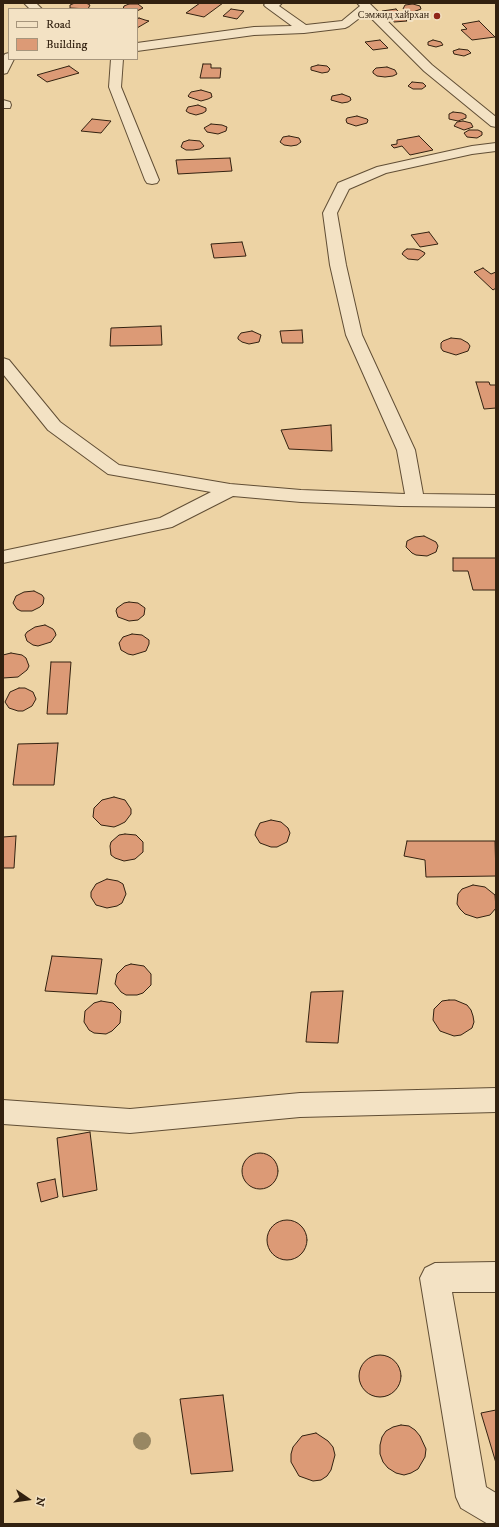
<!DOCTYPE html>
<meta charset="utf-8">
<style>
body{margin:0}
#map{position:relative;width:499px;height:1527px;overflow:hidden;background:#edd3a4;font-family:"IM FELL DW Pica",serif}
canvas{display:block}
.frame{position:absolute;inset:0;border:4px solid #322110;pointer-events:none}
.legend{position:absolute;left:8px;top:8px;width:130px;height:52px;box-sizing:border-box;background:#f3e2c4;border:1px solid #a6957c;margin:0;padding:5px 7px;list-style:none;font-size:12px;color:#322110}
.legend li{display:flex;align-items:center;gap:8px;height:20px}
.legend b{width:20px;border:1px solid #a6957c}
.north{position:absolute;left:8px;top:1479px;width:40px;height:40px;-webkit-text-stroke:3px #f3e2c4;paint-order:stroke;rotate:103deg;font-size:11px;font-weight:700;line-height:16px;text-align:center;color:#322110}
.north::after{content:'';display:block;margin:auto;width:14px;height:18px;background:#322110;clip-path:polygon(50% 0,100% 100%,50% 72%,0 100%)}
</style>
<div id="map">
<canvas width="499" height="1527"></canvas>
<div class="frame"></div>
<ul class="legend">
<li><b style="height:5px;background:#f3e2c4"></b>Road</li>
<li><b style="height:11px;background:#dc9a76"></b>Building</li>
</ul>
<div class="north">N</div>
</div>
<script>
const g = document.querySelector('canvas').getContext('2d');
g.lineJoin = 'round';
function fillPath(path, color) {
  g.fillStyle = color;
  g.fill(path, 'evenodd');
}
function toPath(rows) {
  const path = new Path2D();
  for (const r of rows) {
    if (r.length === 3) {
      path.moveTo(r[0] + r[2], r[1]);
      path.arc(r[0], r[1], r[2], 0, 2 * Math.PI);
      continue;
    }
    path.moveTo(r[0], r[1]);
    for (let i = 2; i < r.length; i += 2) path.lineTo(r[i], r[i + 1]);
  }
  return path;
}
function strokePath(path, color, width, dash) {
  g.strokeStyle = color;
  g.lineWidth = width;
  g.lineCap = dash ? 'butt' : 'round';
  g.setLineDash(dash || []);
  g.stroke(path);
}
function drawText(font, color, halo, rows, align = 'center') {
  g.font = font + ' "IM FELL DW Pica",serif';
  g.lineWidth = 4;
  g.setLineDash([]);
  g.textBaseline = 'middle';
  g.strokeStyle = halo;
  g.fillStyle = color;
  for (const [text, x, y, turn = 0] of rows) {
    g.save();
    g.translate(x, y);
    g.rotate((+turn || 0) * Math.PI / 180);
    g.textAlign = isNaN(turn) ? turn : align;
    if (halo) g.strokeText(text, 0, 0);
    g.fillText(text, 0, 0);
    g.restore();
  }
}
const building = toPath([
 [86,3,90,5,88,9,70,8,70,5,75,3,86,3],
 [200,3,223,3,204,17,186,13,200,3],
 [129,4,138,4,143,8,137,11,137,9,123,9,124,6,129,4],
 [413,4,420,6,421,9,413,12,403,9,405,5,413,4],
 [231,9,244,11,237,19,223,16,231,9],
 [396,9,407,21,394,22,382,11,396,9],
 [139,18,145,20,149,21,137,28,137,19,139,18],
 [479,21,495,37,472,40,461,30,467,29,462,24,479,21],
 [380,40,388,48,373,50,365,42,380,40],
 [433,40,441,42,443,45,436,47,428,45,428,42,433,40],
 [459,49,468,50,471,53,464,56,454,54,453,51,459,49],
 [203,64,211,64,211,68,221,68,220,78,200,78,203,64],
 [318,65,327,66,330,69,328,72,322,73,311,70,311,67,318,65],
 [69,66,79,73,47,82,37,75,69,66],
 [387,67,395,70,397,74,393,76,385,77,377,76,373,73,373,71,376,68,387,67],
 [412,82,423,83,426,86,422,89,413,89,408,86,412,82],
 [201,90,211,93,212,97,208,99,201,101,189,97,188,96,191,92,201,90],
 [342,94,350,97,351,100,348,102,342,103,331,100,332,96,342,94],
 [198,105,206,108,206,111,203,113,196,115,189,113,186,111,188,107,198,105],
 [453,112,462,113,466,115,466,118,458,121,449,119,449,114,453,112],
 [357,116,367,119,368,120,367,123,356,126,347,123,346,120,347,118,357,116],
 [92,119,111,121,101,133,81,131,92,119],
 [463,121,471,123,473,127,464,130,454,126,457,122,463,121],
 [211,124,222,125,227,127,226,131,218,134,207,132,204,128,211,124],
 [469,130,478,130,482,132,482,135,477,138,467,137,464,133,469,130],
 [289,136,299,138,301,142,297,145,291,146,284,145,280,142,283,137,289,136],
 [419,136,433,150,410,155,402,146,394,148,391,145,397,144,397,140,419,136],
 [189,140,200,141,204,146,200,149,193,150,186,150,181,147,183,142,189,140],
 [230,158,232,171,178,174,176,160,230,158],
 [429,232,438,244,420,247,411,235,429,232],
 [242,242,246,256,214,258,211,244,242,242],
 [407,249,414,249,420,250,425,253,424,255,418,260,408,259,402,254,404,251,407,249],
 [483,268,491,274,496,272,496,288,493,290,474,272,483,268],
 [161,326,162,345,110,346,111,328,161,326],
 [302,330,303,343,282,343,280,331,302,330],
 [252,331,261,335,259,342,249,344,242,342,238,339,238,337,241,333,252,331],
 [451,338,461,339,468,343,470,346,468,351,456,355,443,351,441,348,441,343,443,341,451,338],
 [476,382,489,382,490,385,496,385,496,408,484,409,476,382],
 [331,425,332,451,289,449,281,430,331,425],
 [424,536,436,542,438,546,436,552,427,556,416,555,412,553,406,547,407,541,415,537,424,536],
 [453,558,496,558,496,590,473,590,468,571,453,571,453,558],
 [34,591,42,595,44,598,43,604,40,607,32,611,21,611,17,609,13,603,16,596,24,592,34,591],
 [129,602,138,603,145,608,144,615,138,620,129,621,118,617,116,611,117,608,124,603,129,602],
 [45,625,53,629,55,632,56,635,51,642,38,646,33,645,27,641,25,635,27,632,35,627,45,625],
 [132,634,142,635,149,640,149,644,146,651,133,655,128,654,121,650,119,643,123,637,132,634],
 [11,653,22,655,26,658,29,666,27,670,18,677,3,678,3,655,11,653],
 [51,662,71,662,67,714,47,714,51,662],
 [19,688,25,688,33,692,36,699,32,706,23,711,18,711,9,708,5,702,10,692,19,688],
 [58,743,54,785,13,785,18,744,58,743],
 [114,797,125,800,131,809,131,814,125,822,119,825,114,827,101,825,93,817,94,808,102,800,114,797],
 [271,820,281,822,288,828,290,833,287,842,277,847,271,847,260,843,255,835,256,831,260,823,271,820],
 [125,834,136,835,143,842,143,852,135,859,124,861,115,858,111,855,110,846,111,842,119,835,125,834],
 [16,836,14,868,3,868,3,837,16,836],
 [407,841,495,841,496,876,426,877,425,860,404,856,407,841],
 [107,879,118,881,123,884,126,894,122,903,117,906,107,908,96,905,91,897,91,892,96,884,107,879],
 [473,885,485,887,495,895,496,908,490,915,477,918,465,914,460,909,457,904,458,894,462,889,473,885],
 [52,956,102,959,97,994,45,991,52,956],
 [131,964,144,966,151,974,151,985,143,993,137,995,126,995,121,992,115,984,117,974,125,966,131,964],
 [343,991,338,1043,306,1042,311,992,343,991],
 [449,1000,455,1000,467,1005,471,1010,473,1016,474,1022,472,1028,461,1035,454,1036,440,1031,433,1020,434,1009,442,1001,449,1000],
 [101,1001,113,1003,121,1011,120,1023,112,1031,106,1034,94,1033,89,1030,84,1022,85,1011,94,1003,101,1001],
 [90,1132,97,1190,63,1197,57,1138,90,1132],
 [260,1171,18],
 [55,1179,58,1197,41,1202,37,1183,55,1179],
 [287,1240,20],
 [380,1376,21],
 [223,1395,233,1471,191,1474,180,1399,223,1395],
 [496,1410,496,1463,481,1413,496,1410],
 [401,1425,409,1426,415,1430,420,1436,426,1449,425,1457,418,1469,411,1473,404,1475,396,1473,388,1468,383,1462,380,1454,380,1445,382,1437,386,1431,393,1427,401,1425],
 [316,1433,328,1441,333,1447,335,1455,331,1470,327,1476,321,1480,313,1481,299,1476,291,1462,291,1454,293,1447,302,1436,316,1433]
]);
fillPath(building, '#dc9a76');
strokePath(building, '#322110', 1);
const street = toPath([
 [24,3,36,3,42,9,30,9,24,3],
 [266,3,282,3,279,6,306,25,342,21,360,6,357,3,369,3,432,65,496,117,496,127,491,126,424,71,366,13,349,26,345,28,304,33,254,35,137,51,137,43,254,27,292,26,266,7,264,5,266,3],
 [9,53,9,59,14,59,7,73,3,74,3,57,5,54,9,53],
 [111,59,123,59,121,87,159,180,157,183,152,184,147,183,145,180,109,87,111,59],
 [3,100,10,102,11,105,10,108,3,108,3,100],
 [496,143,496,151,472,154,386,173,349,189,337,213,346,265,362,335,415,450,423,494,496,495,496,507,400,506,301,502,233,496,172,527,3,563,3,551,160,518,211,492,108,474,48,430,3,374,3,358,9,360,60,422,119,465,230,484,301,490,405,494,397,450,346,335,330,265,323,213,338,183,377,167,472,146,496,143],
 [496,1088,496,1112,300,1117,130,1133,3,1124,3,1100,130,1109,300,1093,496,1088],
 [496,1262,496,1292,452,1292,486,1487,496,1493,496,1524,488,1524,461,1508,456,1497,420,1278,425,1268,435,1263,496,1262]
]);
strokePath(street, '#614e35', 2);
fillPath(street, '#f3e2c4');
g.fillStyle = '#988763';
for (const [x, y] of [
 [142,1441]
]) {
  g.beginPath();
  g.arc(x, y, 9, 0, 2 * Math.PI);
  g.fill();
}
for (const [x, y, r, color] of [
 [437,16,4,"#8f2418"]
]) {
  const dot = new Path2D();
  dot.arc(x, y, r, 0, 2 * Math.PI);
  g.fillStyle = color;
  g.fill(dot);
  strokePath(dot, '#f3e2c4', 1.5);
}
drawText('10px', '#322110', '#f3e2c4', [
 ["Сэмжид хайрхан",429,16]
], 'right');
</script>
